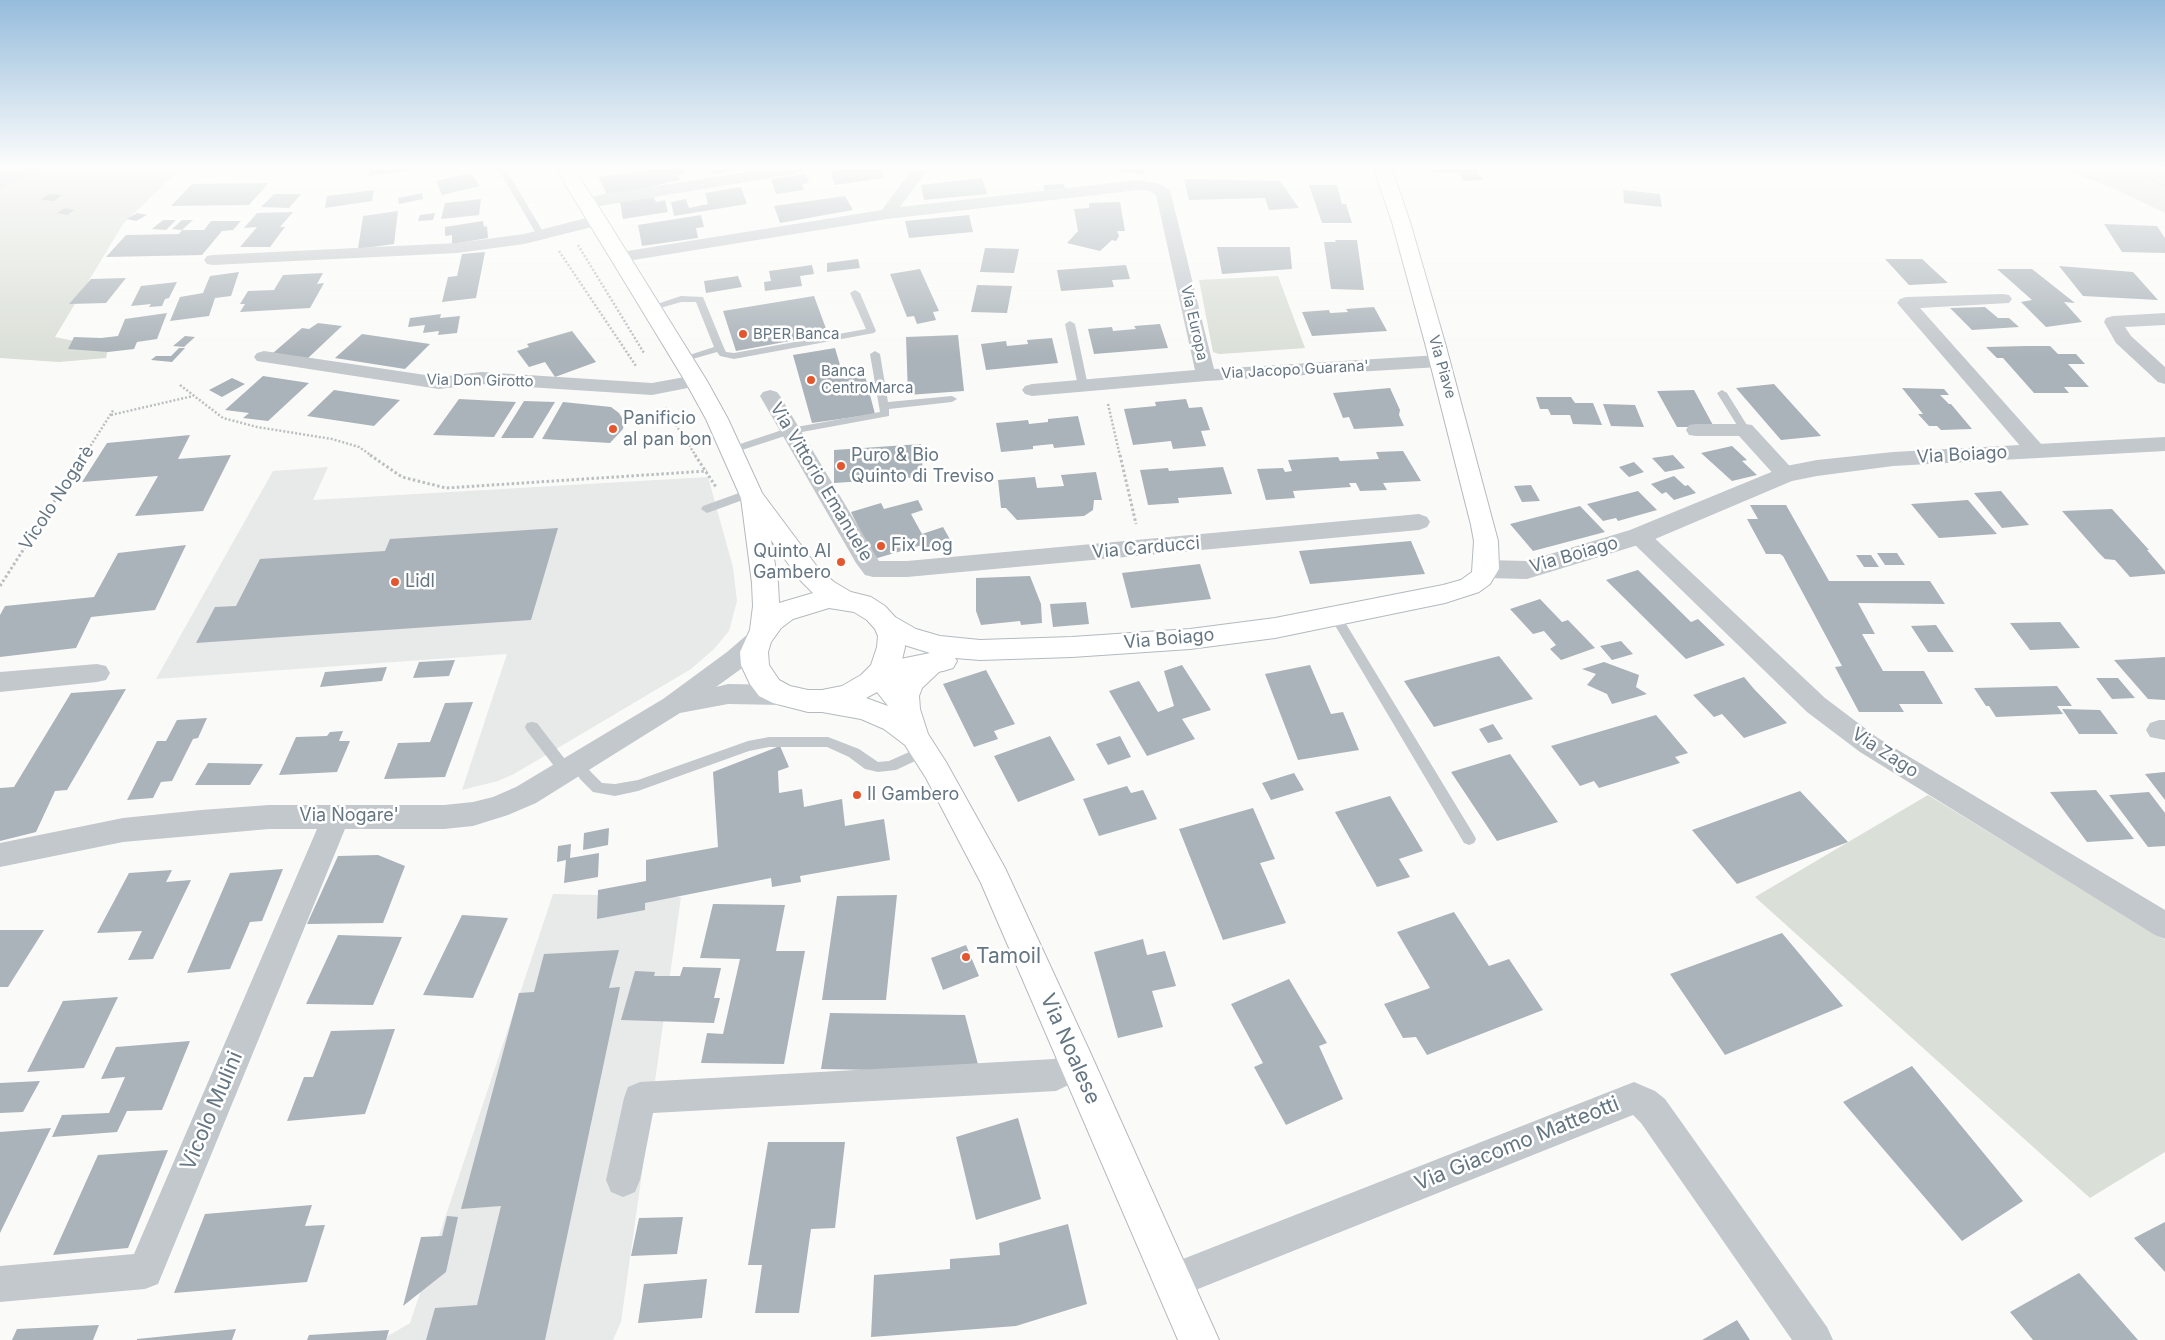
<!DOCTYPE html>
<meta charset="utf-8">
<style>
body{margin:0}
canvas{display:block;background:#fafaf8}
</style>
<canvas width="2165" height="1340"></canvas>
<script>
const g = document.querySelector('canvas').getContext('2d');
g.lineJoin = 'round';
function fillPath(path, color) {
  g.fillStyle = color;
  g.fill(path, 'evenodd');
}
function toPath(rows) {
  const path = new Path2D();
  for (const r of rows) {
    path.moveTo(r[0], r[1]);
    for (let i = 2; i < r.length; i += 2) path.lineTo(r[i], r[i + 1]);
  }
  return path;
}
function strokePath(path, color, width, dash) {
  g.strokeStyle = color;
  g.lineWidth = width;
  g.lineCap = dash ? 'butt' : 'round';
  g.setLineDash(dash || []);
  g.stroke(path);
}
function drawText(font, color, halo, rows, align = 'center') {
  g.font = font + ' Inter,sans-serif';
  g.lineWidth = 5;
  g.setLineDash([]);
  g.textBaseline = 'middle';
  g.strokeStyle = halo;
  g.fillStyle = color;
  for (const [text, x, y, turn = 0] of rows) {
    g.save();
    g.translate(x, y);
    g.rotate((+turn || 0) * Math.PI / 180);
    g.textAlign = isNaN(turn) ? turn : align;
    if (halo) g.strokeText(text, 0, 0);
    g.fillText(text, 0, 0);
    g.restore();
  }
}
fillPath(toPath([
 [328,467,313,500,708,477,733,567,737,601,729,631,714,649,691,669,514,774,498,781,462,790,507,654,156,679,273,471],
 [553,894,681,897,621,1322,613,1340,381,1340,410,1323]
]), '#e8e9e9');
fillPath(toPath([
 [45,169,180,169,123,224,55,337,108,348,106,358,59,362,0,358,0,189],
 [2062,169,2165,169,2165,213,2115,189],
 [1278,276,1305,348,1235,353,1219,354,1213,352,1199,280],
 [1928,795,2165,940,2165,1152,2090,1198,1755,897]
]), '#dadfd7');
fillPath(toPath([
 [0,169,45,169,0,189]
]), '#bbc7cb');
fillPath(toPath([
 [370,169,415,169,415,170,368,176],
 [656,169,685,169,687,172,677,175,680,180,608,196,598,177],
 [711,169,742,169,742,170,713,174],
 [842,169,880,169,884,178,835,185,830,171],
 [1109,169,1146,169,1143,175],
 [1432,169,1477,169,1483,180,1463,181,1459,173,1434,173],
 [471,173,480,186,442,195,436,181],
 [806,174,809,183,802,184,804,190,776,194,771,179],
 [982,178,987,194,924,200,921,185],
 [1184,179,1280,181,1299,208,1269,210,1265,198,1189,200],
 [269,183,249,205,171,206,192,184],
 [1064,184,1065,189,1045,191,1043,185],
 [1309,185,1337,185,1342,204,1346,204,1352,223,1322,223],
 [741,187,747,204,674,216,671,202,686,199,689,208,708,204,705,193],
 [374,190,372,201,325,208,327,196],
 [1623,190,1660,194,1662,207,1624,203],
 [422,193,423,199,399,204,398,198],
 [49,194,62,195,54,201,41,200],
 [274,194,301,194,289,208,261,207],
 [845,196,853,210,780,223,774,206],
 [654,197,656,202,665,200,668,212,623,219,620,202],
 [481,199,479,215,441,219,445,203],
 [1120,202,1125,231,1117,231,1119,236,1116,241,1112,240,1100,251,1067,243,1078,231,1074,209,1089,208,1089,203],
 [65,208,75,210,67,215,57,213],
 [398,211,394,244,358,249,363,216],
 [293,212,280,227,285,227,270,247,240,247,257,227,244,228,257,213],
 [137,213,147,215,136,221,127,219],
 [435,213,433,220,418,221,420,215],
 [701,215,704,227,696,228,698,238,642,246,638,225],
 [969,215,973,232,909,238,905,221],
 [163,220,176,220,166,230,152,229],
 [182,220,193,220,182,230,172,229],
 [211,221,241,221,233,230,222,231,202,255,106,257,126,235,179,234,182,230,204,230],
 [483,221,484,227,487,226,488,238,452,244,452,235,445,236,445,227],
 [2104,224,2157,226,2165,238,2165,253,2122,252],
 [1335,240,1357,240,1364,290,1331,289,1324,242,1336,242],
 [1217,247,1290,247,1292,269,1222,274],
 [985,248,1019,249,1014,273,980,272],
 [485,252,476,298,442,302,448,277,457,276,462,254],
 [858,259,860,268,827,272,827,263],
 [1885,259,1922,259,1948,283,1909,285],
 [812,265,814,274,800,276,802,286,765,291,764,282,771,281,769,271],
 [1126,265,1130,279,1112,280,1114,287,1061,291,1057,270],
 [2059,266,2133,272,2158,300,2083,296],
 [920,269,939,311,933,312,936,320,917,324,914,316,907,317,890,274],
 [1997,269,2032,269,2075,303,2064,302,2082,322,2046,327,2021,302,2032,300],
 [239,272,231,296,215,298,209,316,170,321,180,297,203,293,210,276],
 [323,273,317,284,324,283,310,308,240,312,245,304,240,304,248,291,274,290,283,275],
 [738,276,742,287,706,293,704,281],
 [126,278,106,303,69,304,91,279],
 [177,282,169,298,165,299,162,306,149,307,151,304,131,306,141,286],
 [977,285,1012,286,1007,313,971,312],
 [814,296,828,334,736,351,723,311],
 [1374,307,1387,331,1312,336,1302,312,1329,310,1330,313,1348,312,1346,309],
 [1985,307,1998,318,2009,318,2019,327,1972,330,1950,308],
 [167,313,157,339,137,342,134,349,108,352,68,349,74,337,101,338,118,336,125,319],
 [441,314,440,318,460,316,457,333,438,335,439,331,423,333,425,325,408,327,410,318],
 [318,323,342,326,307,359,273,353,302,328,309,329],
 [1160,324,1168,348,1094,354,1088,329,1112,327,1113,331,1136,329,1134,326],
 [572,331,596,362,555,377,545,362,529,367,517,351,529,347,527,344],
 [362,334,430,344,405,369,335,358],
 [958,335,964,391,908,395,906,337],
 [185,336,195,337,184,347,173,346],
 [1052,338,1058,363,986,370,981,344,1006,341,1007,346,1028,344,1027,340],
 [2026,346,2050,346,2058,354,2076,354,2085,364,2068,364,2089,387,2064,387,2069,393,2034,393,2003,358,1997,358,1986,347],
 [179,348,185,348,172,362,151,360,156,356,171,356],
 [835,348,844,379,865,376,875,414,812,423,793,355],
 [263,376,309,383,268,421,243,418,249,413,225,410],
 [232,378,245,384,222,397,209,390],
 [1774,384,1821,436,1781,440,1736,388],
 [1390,388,1400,410,1399,415,1404,426,1354,429,1349,417,1343,418,1333,393],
 [1902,388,1944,389,1949,395,1940,395,1949,404,1951,404,1972,429,1941,430,1937,426,1929,426,1918,414,1923,414],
 [334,390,400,400,374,426,307,416],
 [1694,390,1714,427,1677,427,1657,391],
 [1536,397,1571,397,1575,403,1593,403,1602,425,1573,424,1570,415,1551,415,1548,409,1540,409],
 [459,399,516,402,494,437,433,435],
 [1186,399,1189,408,1202,407,1210,430,1201,431,1206,446,1173,449,1171,441,1133,445,1124,409,1156,406,1155,402],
 [524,401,555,402,533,438,501,438],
 [563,402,611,407,619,413,624,421,623,429,610,443,542,439],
 [1603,404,1635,405,1644,427,1611,426],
 [1078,416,1085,445,1054,448,1053,444,1033,446,1033,449,1001,452,996,423,1028,420,1029,424,1048,422,1048,419],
 [190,435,178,459,231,455,203,511,135,516,158,476,82,482,107,443],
 [921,444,923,477,834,483,834,450],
 [1732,446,1747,460,1742,461,1757,475,1732,481,1701,453],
 [1403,451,1421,481,1383,483,1387,490,1360,491,1356,483,1349,483,1351,487,1293,491,1295,498,1266,500,1257,469,1283,468,1285,472,1292,471,1288,460,1338,457,1340,461,1379,459,1376,452],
 [1673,455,1685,468,1665,472,1652,458],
 [1634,462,1644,472,1629,477,1619,467],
 [1223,467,1232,494,1178,498,1179,503,1148,505,1140,470,1168,468,1169,471],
 [1096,472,1102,500,1094,500,1093,510,1084,516,1017,520,1006,508,1001,508,998,480,1035,477,1037,488,1064,486,1061,475],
 [1674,476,1685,486,1688,485,1696,493,1674,500,1666,492,1662,494,1651,484],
 [1531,485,1540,501,1522,502,1514,486],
 [1638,491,1657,510,1618,521,1616,518,1603,521,1587,504],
 [2001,491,2029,525,2002,528,1974,493],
 [918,500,923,510,911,514,922,534,943,527,952,543,925,551,922,545,874,559,851,512,881,503,884,509],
 [1968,500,1997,534,1939,538,1911,504],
 [1750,505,1786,505,1829,581,1930,581,1945,604,1858,603,1875,634,1862,634,1883,671,1924,671,1943,704,1899,704,1904,712,1859,712,1835,667,1842,666,1783,556,1780,554,1766,554,1747,519,1758,519],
 [1580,506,1605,532,1533,551,1510,524],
 [2112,509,2149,550,2147,550,2165,571,2165,574,2130,577,2115,560,2105,559,2098,552,2062,511],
 [558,528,531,620,196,643,215,607,236,606,260,559,385,551,390,539],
 [1411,541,1425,574,1310,584,1299,551],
 [186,545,155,610,91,617,76,648,0,657,0,615,5,606,94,597,118,553],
 [1877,553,1897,553,1905,565,1885,565],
 [1856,555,1871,555,1879,567,1864,567],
 [1200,564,1211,599,1131,608,1122,573],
 [1638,570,1691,622,1698,619,1725,645,1686,659,1606,580],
 [1030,576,1041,604,1042,623,1021,625,1020,621,981,625,976,611,976,578],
 [1540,599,1562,622,1568,620,1595,648,1561,660,1550,649,1556,645,1544,631,1533,634,1510,609],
 [1086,602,1089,624,1053,627,1050,604],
 [2060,622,2080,648,2030,650,2010,623],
 [1936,625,1954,652,1928,652,1911,626],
 [1621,641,1633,654,1612,660,1600,646],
 [1499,656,1533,699,1434,727,1404,681],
 [2165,657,2165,700,2148,699,2114,660],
 [455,660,449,676,413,678,419,662],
 [1604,662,1639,675,1636,687,1647,694,1612,704,1607,694,1587,685,1596,674,1582,669],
 [1182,665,1211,710,1182,719,1195,739,1147,756,1109,691,1139,681,1158,712,1174,706,1164,671],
 [1310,665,1331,714,1343,712,1359,750,1298,760,1265,674],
 [387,667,382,681,320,687,325,672],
 [986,670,1015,724,994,731,998,739,974,747,943,684],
 [1744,677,1754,689,1787,723,1744,738,1722,714,1714,717,1693,695],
 [2096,678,2118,678,2135,698,2112,699],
 [2057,686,2072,706,2057,706,2063,714,1996,717,1989,706,1986,706,1974,688],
 [126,689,67,790,55,791,36,832,0,841,0,788,14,787,71,693],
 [473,702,445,777,384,779,398,743,430,742,445,703],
 [2062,709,2100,710,2118,734,2079,734],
 [1656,715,1688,753,1675,757,1680,763,1599,788,1594,781,1580,786,1551,746],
 [207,718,198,738,193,739,172,781,161,782,153,798,127,800,157,741,166,741,177,720],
 [1493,724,1503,739,1488,743,1479,729],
 [343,731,339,741,350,741,337,772,279,775,296,737,327,736,330,732],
 [1050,736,1075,780,1018,802,994,756],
 [1120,736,1131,757,1108,765,1096,744],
 [780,746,789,767,778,771,779,793,802,789,804,807,842,799,845,826,884,819,890,860,800,876,801,882,772,887,771,878,645,903,645,910,597,919,598,890,646,881,646,860,718,847,713,772],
 [1510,754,1558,822,1497,841,1451,772],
 [208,763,263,764,250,785,195,785],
 [2165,772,2165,800,2145,774],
 [1294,773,1304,790,1271,800,1262,783],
 [1127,786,1131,793,1143,790,1157,819,1099,836,1083,799],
 [2096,790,2134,839,2087,842,2050,792],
 [1800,791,1848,842,1737,884,1692,830],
 [2149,792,2165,813,2165,846,2148,847,2109,795],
 [1390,796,1423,851,1399,859,1410,877,1377,887,1335,812],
 [1253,808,1275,859,1260,863,1286,923,1223,940,1179,829],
 [609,828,608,845,583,850,584,833],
 [571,844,570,858,599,853,598,877,564,883,566,860,557,862,558,846],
 [378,855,405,866,383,923,307,924,338,856],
 [283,869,262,921,250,922,230,969,187,973,230,873],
 [172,870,166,882,191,880,153,959,128,960,142,931,97,933,129,873],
 [897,895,886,1000,822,1000,837,896],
 [713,904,785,905,776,951,805,951,784,1064,701,1063,707,1033,723,1034,740,959,700,958],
 [1454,912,1489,966,1509,959,1543,1010,1427,1055,1416,1037,1403,1038,1384,1004,1430,988,1397,932],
 [462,915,508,918,473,998,423,995],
 [0,930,44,930,8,987,0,987],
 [1782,933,1843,1006,1725,1055,1670,974],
 [338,935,402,937,373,1005,306,1004],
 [1143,939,1147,955,1165,951,1176,986,1152,991,1163,1027,1118,1038,1094,952],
 [966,945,979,976,943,990,931,958],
 [619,950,609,988,620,987,545,1340,426,1340,435,1308,477,1305,501,1206,461,1209,519,993,534,992,544,954],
 [683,967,721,968,714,998,720,998,714,1023,621,1020,635,971,655,972,654,976,680,976],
 [1289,979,1327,1043,1319,1046,1343,1099,1286,1125,1254,1067,1263,1063,1231,1004],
 [118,997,84,1068,27,1072,63,1001],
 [830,1013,965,1015,980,1072,821,1069],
 [395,1029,365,1114,287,1121,304,1077,313,1077,331,1031],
 [190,1041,162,1110,127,1111,117,1132,52,1137,62,1115,109,1113,125,1077,101,1079,116,1047],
 [1912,1066,2023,1201,1962,1241,1843,1102],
 [40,1081,23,1112,0,1113,0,1083],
 [1018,1118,1041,1199,976,1220,956,1137],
 [51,1128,0,1233,0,1132],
 [768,1142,845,1142,835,1228,811,1229,799,1313,755,1313,762,1265,748,1265],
 [168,1150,128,1248,53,1255,98,1155],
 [312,1205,305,1226,325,1225,307,1282,174,1293,205,1214],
 [447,1216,458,1217,446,1272,403,1306,421,1237,442,1236],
 [683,1217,677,1254,631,1256,639,1218],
 [2165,1222,2165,1272,2134,1238],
 [1068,1224,1087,1304,1016,1326,871,1337,874,1275,950,1269,950,1259,1000,1255,999,1243],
 [2079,1273,2138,1340,2033,1340,2010,1312],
 [707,1279,702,1318,638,1323,644,1284],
 [1737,1320,1750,1340,1702,1340],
 [99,1325,93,1340,12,1340,17,1329],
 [236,1329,232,1340,137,1340,137,1339],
 [389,1330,386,1340,307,1340,309,1335]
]), '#aab3b9');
const secondary = toPath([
 [1374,169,1392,169,1410,222,1445,343,1498,541,1499,569,1490,584,1479,592,1445,603,1275,638,1190,649,1072,657,980,660,955,658,957,661,953,668,943,671,881,682,871,679,867,672,871,665,930,653,898,643,877,631,873,624,877,617,886,614,895,617,916,629,940,636,980,640,1072,637,1190,629,1275,618,1443,585,1461,580,1472,572,1474,541,1471,525,1425,343,1392,222,1374,169]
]);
const primary = toPath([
 [556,169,574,169,607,220,707,381,728,419,762,493,818,568,834,582,851,592,871,597,885,606,895,617,904,636,905,647,902,660,894,673,898,678,907,667,920,657,930,654,940,657,944,664,940,671,922,688,919,696,920,709,928,734,946,762,1005,868,1090,1052,1219,1340,1178,1340,981,883,926,778,905,745,884,729,861,719,822,712,808,712,773,703,759,696,750,684,741,665,740,652,750,630,753,606,752,583,741,498,706,419,685,381,556,169],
 [771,540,800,580,813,593,779,603,778,583,771,540],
 [829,608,854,612,867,620,875,629,878,636,877,647,871,665,861,675,842,686,822,690,808,690,790,686,779,680,769,665,768,652,771,642,781,628,793,619,829,608],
 [877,692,888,706,866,698,877,692]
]);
strokePath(secondary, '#b3babf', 2);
strokePath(primary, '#b5babe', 2);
strokePath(toPath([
 [2126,169,2165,186],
 [578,245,644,353],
 [559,251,636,366],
 [180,385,223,418,257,427,332,439,359,447,372,456],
 [1108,404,1120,456],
 [665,408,696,456],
 [111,415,193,396],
 [84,456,114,409]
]), '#bbbfc2', 2.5, [2, 2]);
strokePath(toPath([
 [370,455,402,477,446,488,707,471],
 [695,455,716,487],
 [1120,455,1136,524],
 [0,586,84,455]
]), '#bbbfc2', 3, [2.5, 2.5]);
fillPath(toPath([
 [498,169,506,169,545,235,544,237,537,235,498,169],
 [855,290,860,293,876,331,874,333,734,359,720,356,717,352,682,362,677,359,714,347,696,302,681,302,650,311,645,308,681,296,703,297,724,348,726,352,734,353,866,329,850,293,855,290],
 [1070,321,1075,324,1088,386,1083,389,1078,386,1065,324,1070,321],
 [875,351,880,354,888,402,952,396,957,399,952,402,889,409,889,416,791,434,736,452,728,452,727,450,728,448,785,429,880,412,870,354,875,351],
 [1722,390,1727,393,1750,430,1749,432,1741,432,1740,430,1717,393,1722,390],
 [750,489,755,493,754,496,707,513,701,509,703,506,750,489],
 [1336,613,1340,614,1474,835,1476,839,1474,843,1469,845,1464,843,1330,617,1336,613],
 [532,722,537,723,571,767,573,771,571,775,566,776,561,775,527,731,525,727,527,723,532,722],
 [769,737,828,737,859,749,878,762,889,761,925,745,930,746,932,750,930,754,896,770,878,772,865,769,849,757,827,747,769,747,749,751,638,791,615,796,593,792,580,779,571,764,573,760,578,759,583,760,590,771,602,783,615,784,638,780,748,741,769,737]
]), '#c3c8cc');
fillPath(toPath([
 [765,169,802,169,800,172,794,174,588,208,582,207,580,203,582,199,604,194,765,169],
 [912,169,928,169,900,207,1138,180,1160,184,1170,190,1214,369,1439,355,1446,357,1449,361,1446,365,1439,367,1206,381,1032,396,1025,394,1022,390,1025,386,1032,384,1195,370,1156,195,1150,191,1138,190,887,219,621,262,615,261,612,257,615,253,621,252,882,210,912,169],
 [598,215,604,216,606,220,604,224,524,244,457,253,213,265,207,264,204,260,207,256,213,255,457,243,524,234,598,215],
 [2003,294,2009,295,2012,299,2009,303,1920,308,2042,445,2046,450,2042,455,2035,457,2028,455,1897,303,1900,299,1906,297,2003,294],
 [2165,313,2165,325,2125,327,2131,336,2165,367,2165,384,2158,382,2116,343,2104,322,2106,318,2113,316,2165,313],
 [264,351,439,377,481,372,652,383,696,375,703,377,706,381,703,385,652,395,481,384,439,389,257,361,254,357,257,353,264,351],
 [770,390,777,392,780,396,879,561,907,561,1419,514,1427,517,1430,522,1427,527,1419,530,907,577,873,577,865,575,856,563,760,396,763,392,770,390],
 [1696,424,1745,424,1752,425,1797,474,1794,479,1786,481,1778,479,1739,436,1696,436,1689,435,1686,430,1689,425,1696,424],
 [1639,528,1647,531,1825,698,1878,738,2165,910,2165,939,2155,935,1860,752,1807,712,1631,541,1628,536,1631,531,1639,528],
 [758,630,767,633,770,639,767,645,745,666,716,687,728,684,783,685,792,688,796,695,792,702,783,705,728,704,680,713,536,803,508,815,473,826,444,829,345,829,158,1284,145,1289,0,1302,0,1266,134,1254,317,829,269,829,123,842,0,867,0,843,123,818,201,810,269,805,444,805,473,802,493,797,516,787,663,699,727,652,749,633,758,630],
 [97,664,106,666,110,673,106,680,97,682,0,692,0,672,97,664],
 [2159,720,2165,720,2165,740,2150,737,2146,730,2150,723,2159,720],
 [1078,1048,1089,1053,1094,1064,1089,1075,1056,1091,653,1113,640,1180,635,1192,623,1197,611,1192,606,1180,624,1098,628,1087,640,1082,1054,1059,1078,1048],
 [1634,1082,1655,1091,1665,1099,1827,1327,1833,1340,1792,1340,1641,1123,1633,1115,1173,1299,1160,1294,1155,1281,1160,1268,1634,1082]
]), '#c3c8cc');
fillPath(toPath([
 [2165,437,2165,451,1893,466,1817,476,1792,481,1648,542,1527,579,1486,578,1477,575,1473,569,1477,563,1486,560,1527,561,1630,530,1786,466,1817,460,1893,452,2165,437]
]), '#c3c8cc');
fillPath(secondary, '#fff');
fillPath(primary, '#fff');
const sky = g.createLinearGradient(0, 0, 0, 356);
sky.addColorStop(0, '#96bcdc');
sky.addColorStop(0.47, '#fdfdfc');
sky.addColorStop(1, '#fdfdfc00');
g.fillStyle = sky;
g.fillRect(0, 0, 2165, 356);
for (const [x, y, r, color] of [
 [743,334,5,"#e4572e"],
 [811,380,5,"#e4572e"],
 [613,429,5,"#e4572e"],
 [841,466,5,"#e4572e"],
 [881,546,5,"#e4572e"],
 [841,562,5,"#e4572e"],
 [395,582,5,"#e4572e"],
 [857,795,5,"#e4572e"],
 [966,957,5,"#e4572e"]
]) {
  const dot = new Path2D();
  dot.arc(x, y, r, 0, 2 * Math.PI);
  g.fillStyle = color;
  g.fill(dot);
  strokePath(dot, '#fff', 2);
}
drawText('15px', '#657683', '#fff', [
 ["Via Europa",1194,323,77],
 ["Via Piave",1442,367,74],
 ["Via Jacopo Guarana'",1295,370,-3],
 ["Via Don Girotto",480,381,1]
]);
drawText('15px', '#657683', '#fff', [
 ["BPER Banca",753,334],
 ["Banca",821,371],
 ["CentroMarca",821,388]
], 'left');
drawText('18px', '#657683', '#fff', [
 ["Panificio",623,419],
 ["al pan bon",623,440],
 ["Puro & Bio",851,456],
 ["Quinto di Treviso",851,477],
 ["Fix Log",891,546],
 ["Quinto Al",831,552,"right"],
 ["Gambero",831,573,"right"],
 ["Lidl",405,582],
 ["Il Gambero",867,795]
], 'left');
drawText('18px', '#657683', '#fff', [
 ["Via Boiago",1962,455,-3],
 ["Via Vittorio Emanuele",821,482,59],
 ["Vicolo Nogarè",57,498,-57],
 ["Via Carducci",1146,548,-5],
 ["Via Boiago",1574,555,-16],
 ["Via Boiago",1169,639,-5],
 ["Via Zago",1885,753,33],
 ["Via Nogare'",349,816]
]);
drawText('21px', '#657683', '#fff', [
 ["Tamoil",976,957]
], 'left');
drawText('21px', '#657683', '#fff', [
 ["Via Noalese",1070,1049,66],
 ["Vicolo Mulini",212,1111,-67],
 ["Via Giacomo Matteotti",1517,1144,-22]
]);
</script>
